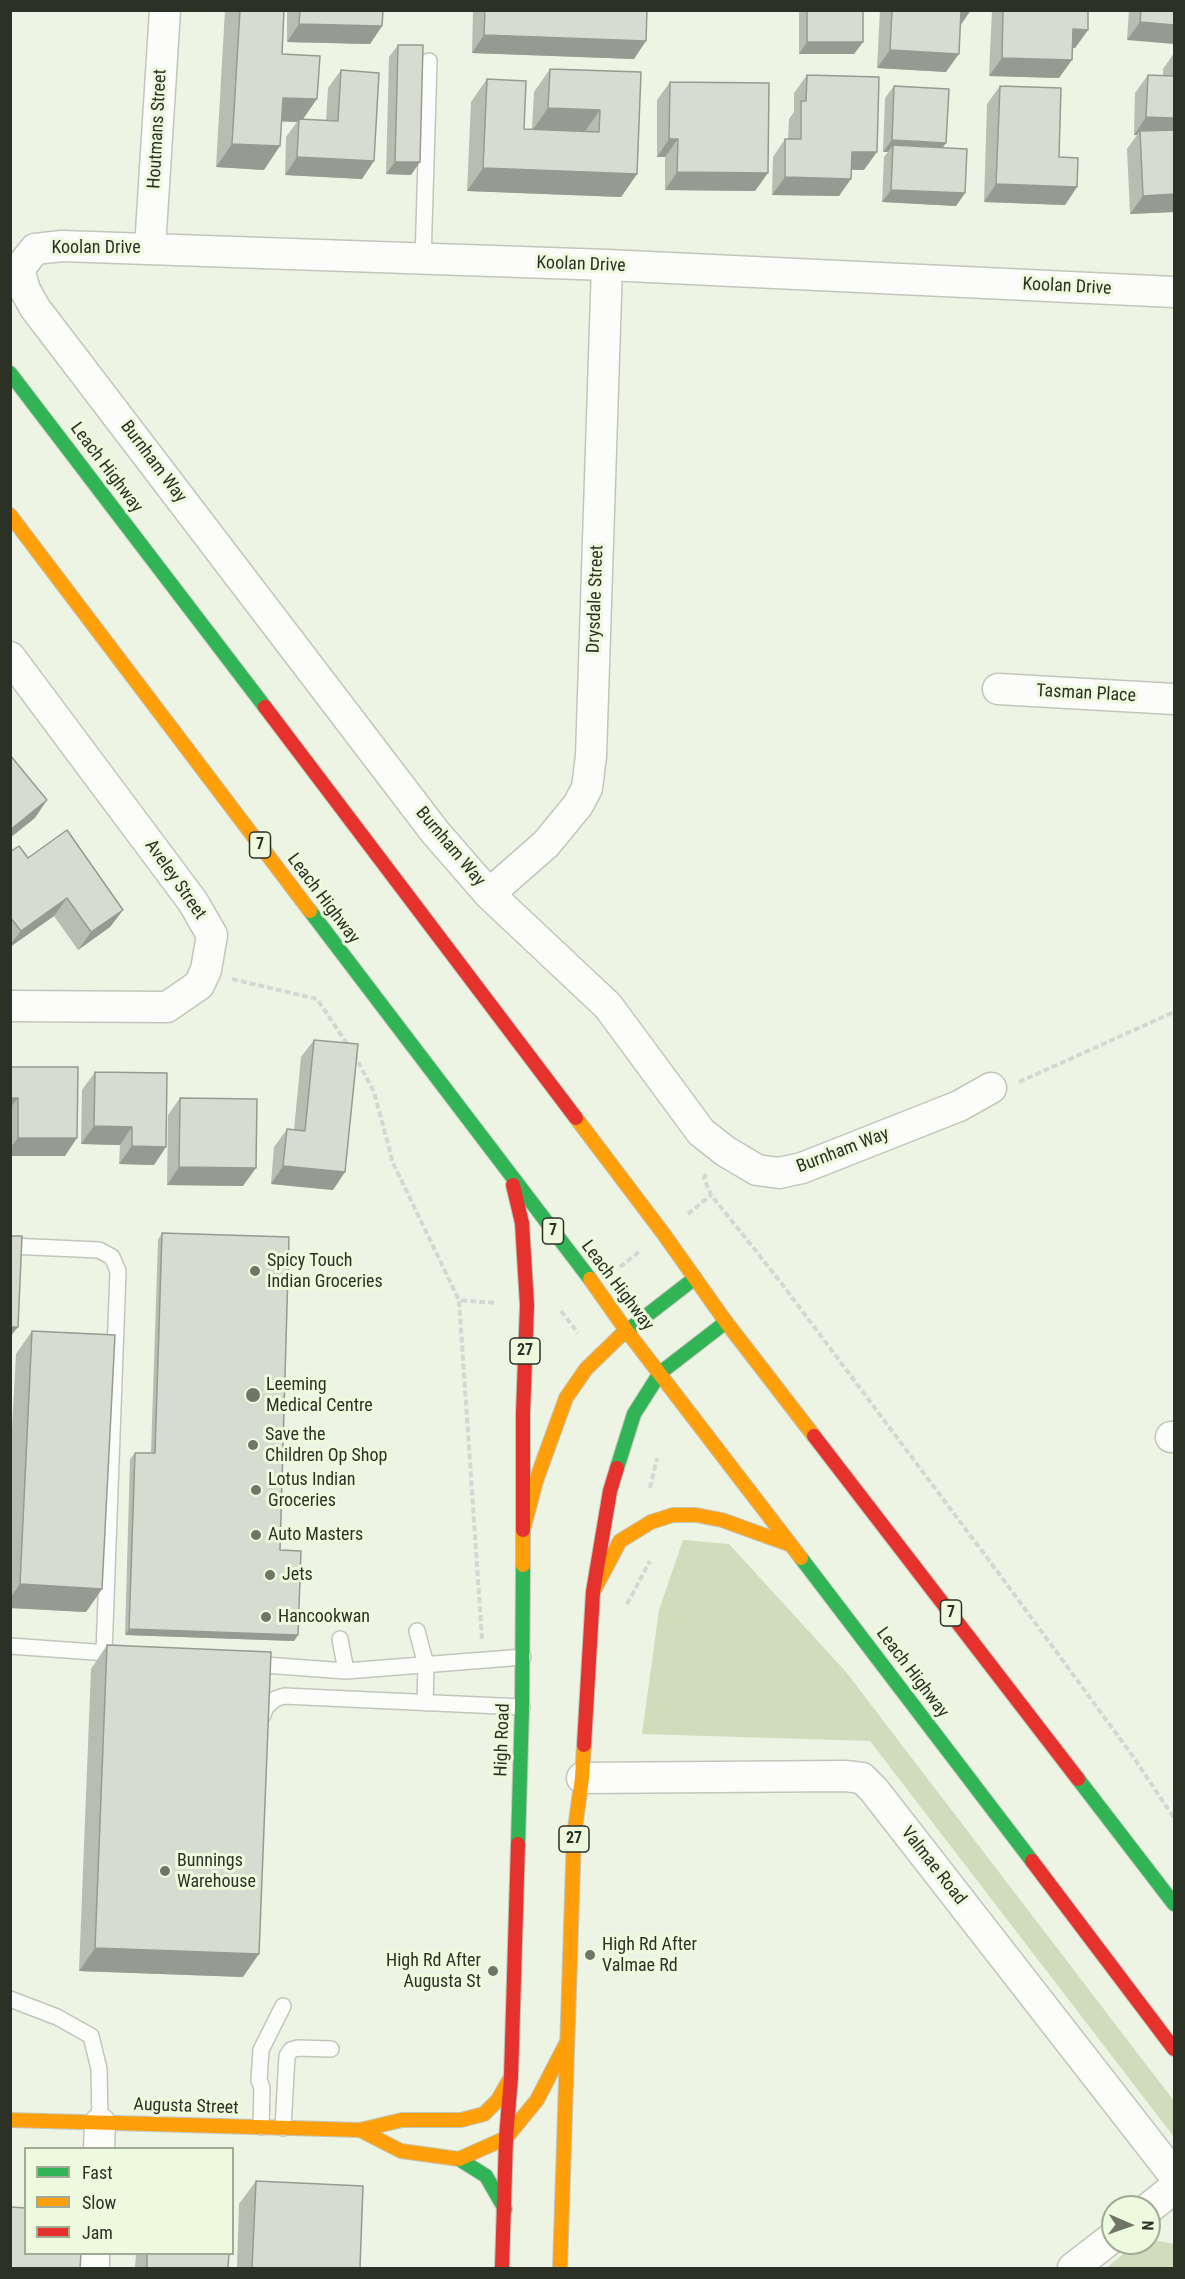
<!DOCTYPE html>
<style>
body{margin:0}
#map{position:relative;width:1185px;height:2279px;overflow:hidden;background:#edf4e4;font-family:"Roboto Condensed",sans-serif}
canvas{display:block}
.frame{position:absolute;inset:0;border:12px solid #2c3126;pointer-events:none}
.legend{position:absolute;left:24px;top:2147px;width:210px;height:108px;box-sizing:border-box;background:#eefade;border:2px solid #a0aa94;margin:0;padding:8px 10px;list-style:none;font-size:18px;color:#2c3126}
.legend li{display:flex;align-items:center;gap:12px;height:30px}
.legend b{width:30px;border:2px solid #a0aa94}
.north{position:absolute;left:1101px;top:2195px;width:60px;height:60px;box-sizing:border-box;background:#eefade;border:2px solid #a0aa94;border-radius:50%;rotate:92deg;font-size:16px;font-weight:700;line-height:24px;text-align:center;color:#2c3126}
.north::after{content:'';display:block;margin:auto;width:21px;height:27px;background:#707568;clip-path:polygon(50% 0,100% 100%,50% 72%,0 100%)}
</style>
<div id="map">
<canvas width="1185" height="2279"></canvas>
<div class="frame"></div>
<ul class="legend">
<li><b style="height:8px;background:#30b455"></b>Fast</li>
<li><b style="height:8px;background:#ff9f0a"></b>Slow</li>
<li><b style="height:8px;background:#e5322d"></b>Jam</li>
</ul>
<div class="north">N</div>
</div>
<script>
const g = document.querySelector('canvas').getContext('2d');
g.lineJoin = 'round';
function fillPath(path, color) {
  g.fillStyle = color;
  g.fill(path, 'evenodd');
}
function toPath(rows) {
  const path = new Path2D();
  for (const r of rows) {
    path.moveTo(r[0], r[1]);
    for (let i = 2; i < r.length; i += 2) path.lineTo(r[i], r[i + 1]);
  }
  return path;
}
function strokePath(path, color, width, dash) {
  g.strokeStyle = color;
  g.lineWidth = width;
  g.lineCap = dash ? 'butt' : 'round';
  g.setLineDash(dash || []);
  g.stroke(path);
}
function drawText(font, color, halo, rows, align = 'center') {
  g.font = font + ' "Roboto Condensed",sans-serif';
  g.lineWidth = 6;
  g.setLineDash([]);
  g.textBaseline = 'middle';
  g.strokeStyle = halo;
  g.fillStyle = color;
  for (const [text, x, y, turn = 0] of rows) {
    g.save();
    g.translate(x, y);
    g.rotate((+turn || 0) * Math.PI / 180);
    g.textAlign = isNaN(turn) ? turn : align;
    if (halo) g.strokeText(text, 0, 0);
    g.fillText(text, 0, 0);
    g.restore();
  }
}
fillPath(toPath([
 [683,1540,729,1544,846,1672,1174,2101,1174,2137,870,1741,642,1734,659,1610],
 [1149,2239,1174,2244,1174,2268,1106,2268,1137,2243,1149,2243]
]), '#cfddbc');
const lane = toPath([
 [423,260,429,61],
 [10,1246,99,1250,112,1257,118,1271,104,1653],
 [417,1631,426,1665,425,1703],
 [340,1639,346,1671],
 [10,1646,122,1654],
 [251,1664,346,1671,523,1657],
 [263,1715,266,1707,275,1699,284,1696,522,1707],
 [10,1999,57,2017,91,2036,99,2069,100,2123],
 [261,2127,262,2088,259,2080,261,2050,283,2006],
 [283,2128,287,2056,291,2050,298,2048,331,2049]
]);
const street = toPath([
 [150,248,165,10],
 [10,657,193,902,212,935,206,970,199,985,167,1007,10,1006],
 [998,689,1174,699],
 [489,894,546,844,578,805,587,788,591,756,607,265],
 [991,1088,959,1106,802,1168,779,1173,757,1170,725,1151,701,1132,608,1006,489,894,435,832,35,308,25,290,19,269,35,249,62,246,607,265,1174,292],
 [1171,1437,1174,1437],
 [582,1778,845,1776,862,1778,874,1790,1174,2175],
 [99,2148,100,2123],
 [1149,2208,1174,2188],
 [94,2268,94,2254],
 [1073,2268,1113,2237]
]);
const fast = toPath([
 [10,373,265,707],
 [310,911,590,1279],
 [619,1337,695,1278],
 [617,1468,634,1414,660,1373,726,1322],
 [801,1558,1032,1861],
 [1078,1779,1174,1904],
 [518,1844,522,1707,523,1565],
 [459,2159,486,2176,505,2209]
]);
const slow = toPath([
 [10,515,310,911],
 [576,1118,663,1233,726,1322,814,1436],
 [590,1279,626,1330,801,1558],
 [523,1565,523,1530,537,1478,566,1398,586,1369,619,1337],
 [593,1592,620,1541,651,1522,673,1515,696,1515,722,1520,791,1545],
 [10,2120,360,2130,402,2120,461,2120,484,2114,498,2100,511,2077],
 [360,2130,401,2151,459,2159,506,2138,537,2100,567,2042],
 [560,2268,574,1835,582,1778,584,1745]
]);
const jam = toPath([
 [265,707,576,1118],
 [513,1185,522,1223,527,1305,523,1413,523,1530],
 [814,1436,1078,1779],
 [584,1745,593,1592,610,1491,617,1468],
 [1032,1861,1174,2049],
 [502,2268,506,2138,511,2077,518,1844]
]);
strokePath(lane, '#c1c6ba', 18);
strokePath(street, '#c1c6ba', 33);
strokePath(fast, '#c1c6ba', 16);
strokePath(slow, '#c1c6ba', 16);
strokePath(jam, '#c1c6ba', 16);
strokePath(toPath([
 [232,979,317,999,348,1045],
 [354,1054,374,1092,393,1163,459,1300],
 [1019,1082,1174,1012],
 [706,1174,704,1178,711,1195,779,1280,1000,1575,1132,1755,1174,1818],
 [688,1214,711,1195],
 [620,1267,640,1251],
 [561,1311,578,1333],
 [650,1488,657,1458],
 [627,1604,650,1561],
 [482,1639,459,1300,496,1303]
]), '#d5d7d3', 4, [6, 3]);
strokePath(lane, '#fcfdfb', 15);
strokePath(street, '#fcfdfb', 30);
strokePath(fast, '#30b455', 14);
strokePath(slow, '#ff9f0a', 14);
strokePath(jam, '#e5322d', 14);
fillPath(toPath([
 [225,10,284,10,282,54,303,119,326,121,328,88,341,70,362,179,285,175,286,137,297,122,282,121,264,170,216,167],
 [287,10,383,10,382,26,370,44,287,42],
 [473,10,647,10,634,59,472,53],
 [799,10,863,10,863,42,854,54,799,54],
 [880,10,971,10,961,25,946,72,877,68],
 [992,10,1088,10,1088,30,1075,48,1072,48,1059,78,989,76],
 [1129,10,1174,10,1127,40],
 [398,45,411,175,386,174,389,57],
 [1174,53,1174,212,1130,214,1127,149,1137,135,1134,135,1135,93,1148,75,1163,76,1163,69],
 [550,69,641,72,637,174,621,197,467,191,471,102,487,79,524,129,532,129,534,92],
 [807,75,864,170,851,170,839,196,772,195,773,157,785,139,788,139,789,119,794,112,794,93],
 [670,82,755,191,665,190,665,157,657,157,657,100],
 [894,86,946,143,943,147,965,193,956,206,882,202,884,157,888,152,883,152,885,98],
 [1000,86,1059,157,1077,187,1065,205,984,202,987,104],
 [10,852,28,858,123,910,110,927,78,950,54,916,10,947],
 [314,1040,333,1190,271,1184,274,1147,287,1129,294,1130,301,1057],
 [11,1067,65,1156,10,1156],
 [95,1072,167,1073,154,1165,119,1164,120,1145,81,1144,82,1090],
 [180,1098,243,1186,167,1185,168,1115],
 [162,1233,280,1550,298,1635,294,1641,125,1635,130,1459,135,1453,151,1453,158,1240],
 [32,1331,102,1589,86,1612,10,1608,10,1467,16,1354],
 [107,1645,243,1977,79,1971,91,1669],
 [256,2181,360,2268,237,2268,239,2204],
 [136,2253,229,2253,228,2268,135,2268]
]), '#b8bdb2');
fillPath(toPath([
 [961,10,971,10,958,28],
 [1140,22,1174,25,1174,44,1127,40],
 [299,24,382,26,370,44,287,42],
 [1073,29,1088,30,1075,48,1060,47],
 [484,35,646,41,634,59,472,53],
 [807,42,863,42,854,54,799,54],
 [890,50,959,54,946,72,877,68],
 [1002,58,1072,60,1059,78,989,76],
 [283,98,317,99,301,122,299,119,297,122,267,121],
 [548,108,600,110,584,133,532,131],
 [1146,117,1174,118,1174,137,1140,131,1137,135,1134,135],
 [669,139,678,139,665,157,657,157],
 [892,140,946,143,937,155,893,145,888,152,883,152],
 [232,144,280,146,264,170,216,167],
 [852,152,877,152,864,170,839,169],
 [297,157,374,161,362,179,285,175],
 [395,162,420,162,411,175,386,174],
 [483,168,637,174,621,197,467,191],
 [677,172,768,173,755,191,665,190],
 [785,177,851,179,839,196,772,195],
 [996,184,1077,187,1065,205,984,202],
 [891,190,965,193,956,206,882,202],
 [1174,194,1174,212,1130,214,1143,196],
 [47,800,35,818,10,838,10,830],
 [67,898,54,916,10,947,10,945,21,931],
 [123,910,110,927,78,950,91,932],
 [11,1098,18,1098,10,1108,10,1099],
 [94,1126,132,1127,120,1145,81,1144],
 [18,1138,77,1138,65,1156,10,1156,10,1148],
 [132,1146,166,1147,154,1165,119,1164],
 [283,1166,345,1172,333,1190,271,1184],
 [179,1167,256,1168,243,1186,167,1185],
 [10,1327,18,1327,10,1337],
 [20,1584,102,1589,86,1612,10,1608,10,1598],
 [129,1629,298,1635,294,1641,125,1635],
 [95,1948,259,1954,243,1977,79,1971]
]), '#969a91');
const building = toPath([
 [240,10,284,10,282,54,320,56,317,99,283,98,280,146,232,144,240,10],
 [300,10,383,10,382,26,299,24,300,10],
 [485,10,647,10,646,41,484,35,485,10],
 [807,10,863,10,863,42,807,42,807,10],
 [892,10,961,10,959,54,890,50,892,10],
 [1003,10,1088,10,1088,30,1073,29,1072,60,1002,58,1003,10],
 [1141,10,1174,10,1174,25,1140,22,1141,10],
 [398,45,423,45,420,162,395,162,398,45],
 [550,69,641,72,637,174,483,168,487,79,526,81,524,129,599,132,600,110,548,108,550,69],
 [341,70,379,73,374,161,297,157,299,119,338,121,341,70],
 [807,75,879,77,877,152,852,152,851,179,785,177,785,139,801,139,801,101,806,101,807,75],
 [1148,75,1174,76,1174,118,1146,117,1148,75],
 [670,82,769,83,768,173,677,172,678,139,669,139,670,82],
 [894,86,949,89,946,143,892,140,894,86],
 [1000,86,1061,88,1059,157,1078,158,1077,187,996,184,1000,86],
 [1174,130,1174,194,1143,196,1140,131,1174,130],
 [893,145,967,149,965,193,891,190,893,145],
 [10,755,47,800,10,830,10,755],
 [67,830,123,910,91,932,67,898,21,931,10,917,10,852,19,846,28,858,67,830],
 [314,1040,358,1044,345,1172,283,1166,287,1129,305,1131,314,1040],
 [11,1067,78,1067,77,1138,18,1138,18,1098,11,1098,11,1067],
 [95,1072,167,1073,166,1147,132,1146,132,1127,94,1126,95,1072],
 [180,1098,257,1099,256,1168,179,1167,180,1098],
 [162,1233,289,1237,280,1550,301,1551,298,1635,129,1629,135,1453,155,1453,162,1233],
 [10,1236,22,1236,18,1327,10,1327,10,1236],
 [32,1331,115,1335,102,1589,20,1584,32,1331],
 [107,1645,271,1652,259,1954,95,1948,107,1645],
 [256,2181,363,2186,360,2268,252,2268,256,2181],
 [10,2207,26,2208,26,2253,81,2253,80,2268,10,2268,10,2207],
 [147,2253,229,2253,228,2268,147,2268,147,2253]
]);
fillPath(building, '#d6dccf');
strokePath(building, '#969a91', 1.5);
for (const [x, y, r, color] of [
 [255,1271,6,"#707568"],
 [253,1395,8,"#707568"],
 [253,1445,6,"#707568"],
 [256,1490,6,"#707568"],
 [256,1535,6,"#707568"],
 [270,1575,6,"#707568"],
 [266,1617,6,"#707568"],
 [165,1871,6,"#707568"],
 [590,1955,6,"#707568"],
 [493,1971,6,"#707568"]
]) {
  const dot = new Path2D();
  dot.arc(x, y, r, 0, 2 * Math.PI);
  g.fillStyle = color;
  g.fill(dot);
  strokePath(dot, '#eefade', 2);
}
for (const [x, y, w] of [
 [260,845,21],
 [553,1231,21],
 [525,1351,30],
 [951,1613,21],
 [574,1839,30]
]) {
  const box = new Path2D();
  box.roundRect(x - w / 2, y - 13, w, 26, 4.5);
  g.fillStyle = '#eefade';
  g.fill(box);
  strokePath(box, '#2c3126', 1.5);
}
drawText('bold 16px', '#2c3126', null, [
 ["7",260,845],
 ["7",553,1231],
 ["27",525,1351],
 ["7",951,1613],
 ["27",574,1839]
]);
drawText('18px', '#2c3126', '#eefade', [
 ["Houtmans Street",158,129,-87],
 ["Koolan Drive",96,248],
 ["Koolan Drive",581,265,2],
 ["Koolan Drive",1067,287,3],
 ["Burnham Way",153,462,53],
 ["Leach Highway",106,468,53],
 ["Drysdale Street",596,599,-88],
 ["Tasman Place",1086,694,3],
 ["Burnham Way",450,847,50],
 ["Aveley Street",175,880,55],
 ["Leach Highway",323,899,53],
 ["Burnham Way",843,1151,-21],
 ["Leach Highway",617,1286,53],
 ["Leach Highway",912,1673,53],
 ["High Road",503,1740,-88],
 ["Valmae Road",933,1866,52],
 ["Augusta Street",186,2107,2]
]);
drawText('18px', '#2c3126', '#eefade', [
 ["Spicy Touch",267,1261],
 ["Indian Groceries",267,1282],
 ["Leeming",266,1385],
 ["Medical Centre",266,1406],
 ["Save the",265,1435],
 ["Children Op Shop",265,1456],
 ["Lotus Indian",268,1480],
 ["Groceries",268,1501],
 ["Auto Masters",268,1535],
 ["Jets",282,1575],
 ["Hancookwan",278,1617],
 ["Bunnings",177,1861],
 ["Warehouse",177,1882],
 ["High Rd After",602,1945],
 ["Valmae Rd",602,1966],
 ["High Rd After",481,1961,"right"],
 ["Augusta St",481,1982,"right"]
], 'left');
</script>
